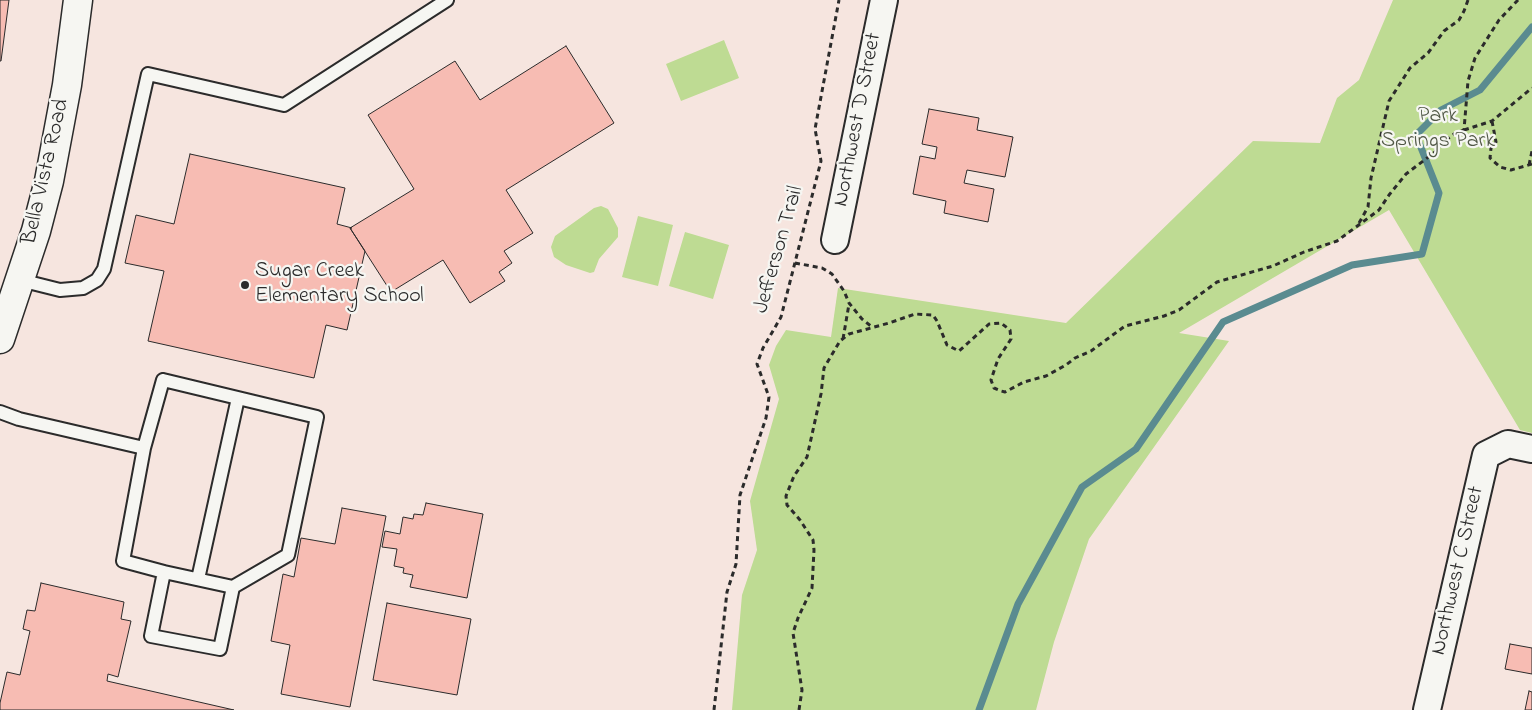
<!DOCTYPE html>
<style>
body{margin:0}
canvas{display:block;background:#f6e5df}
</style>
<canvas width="1532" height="710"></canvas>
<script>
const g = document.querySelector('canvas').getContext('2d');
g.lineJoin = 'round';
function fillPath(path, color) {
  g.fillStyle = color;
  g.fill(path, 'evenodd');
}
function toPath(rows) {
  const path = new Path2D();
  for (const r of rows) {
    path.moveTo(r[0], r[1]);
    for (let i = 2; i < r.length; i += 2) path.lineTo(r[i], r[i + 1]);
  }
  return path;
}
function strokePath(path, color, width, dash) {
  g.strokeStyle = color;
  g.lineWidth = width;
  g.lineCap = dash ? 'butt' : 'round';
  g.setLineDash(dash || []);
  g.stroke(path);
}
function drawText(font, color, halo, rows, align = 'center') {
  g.font = font + ' "Indie Flower",sans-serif';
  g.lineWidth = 4.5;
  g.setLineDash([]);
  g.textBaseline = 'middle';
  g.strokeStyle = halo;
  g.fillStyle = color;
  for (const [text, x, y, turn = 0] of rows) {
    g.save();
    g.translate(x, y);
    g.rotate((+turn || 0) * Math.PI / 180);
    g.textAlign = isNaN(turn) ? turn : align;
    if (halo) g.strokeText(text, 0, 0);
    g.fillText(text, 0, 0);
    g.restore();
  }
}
fillPath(toPath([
 [1393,0,1532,0,1532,433,1520,430,1389,210,1179,333,1229,341,1089,539,1054,642,1036,710,732,710,742,595,757,550,750,501,779,399,769,365,776,346,786,330,831,337,838,288,1066,323,1253,141,1320,143,1337,98,1359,80],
 [724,40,739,78,681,101,666,64],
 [601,206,608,209,618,228,618,237,599,259,594,272,590,273,566,265,554,257,551,247,555,236,594,208],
 [638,216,673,225,658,286,622,277],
 [685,232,729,245,713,299,669,286]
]), '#bedb93');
strokePath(toPath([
 [979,710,1018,604,1082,487,1136,449,1223,322,1352,265,1422,254,1439,193,1416,135,1441,110,1480,90,1532,27]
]), '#5a8b90', 7);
const building = toPath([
 [0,0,9,0,1,61,0,61,0,0],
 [566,46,614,123,506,190,533,233,504,251,512,263,499,272,505,281,470,303,443,260,391,292,350,228,414,189,368,115,455,61,480,100,566,46],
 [929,109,979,118,977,130,1013,137,1005,177,967,170,964,183,994,189,988,222,944,213,946,201,913,194,920,156,935,159,937,147,922,144,929,109],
 [190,154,345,188,337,224,352,228,350,228,365,251,347,330,326,325,314,378,148,341,164,271,125,263,136,215,174,224,190,154],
 [426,503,483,514,467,598,410,587,413,575,403,573,404,568,394,566,397,549,382,547,385,531,400,534,403,517,413,519,414,514,423,515,426,503],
 [342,508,386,516,350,707,281,694,290,645,271,641,283,574,294,577,301,538,335,544,342,508],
 [41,583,124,602,121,619,131,621,118,677,108,674,107,681,234,710,0,710,0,703,7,672,20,675,30,631,23,629,27,610,35,611,41,583],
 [387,603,471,619,457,695,373,680,387,603],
 [1510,644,1532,648,1532,674,1505,669,1510,644],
 [1529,691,1532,692,1532,710,1525,710,1529,691]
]);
fillPath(building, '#f7bcb3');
strokePath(building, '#2b2b2b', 1);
const service = toPath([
 [20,280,60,290,83,288,97,280,104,269,148,74,284,105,447,0],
 [163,380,317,417,288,555,233,587,220,649,151,636,164,572,123,561,144,448,163,380],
 [0,412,19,419,144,448],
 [164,572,233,587],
 [198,579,238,398]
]);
const minor = toPath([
 [835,240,884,0],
 [1427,710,1486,455,1508,444,1532,449]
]);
const tertiary = toPath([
 [0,339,36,231,49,181,67,85,78,0]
]);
strokePath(service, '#2b2b2b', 16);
strokePath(minor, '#2b2b2b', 30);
strokePath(tertiary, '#2b2b2b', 31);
strokePath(toPath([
 [1492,121,1496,142,1491,148,1490,158,1500,167,1511,170,1532,164],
 [1464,130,1492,121,1532,88],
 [1529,165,1532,151],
 [1359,223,1368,207,1371,178,1389,101,1410,68,1428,53,1444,31,1459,20,1464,11,1468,0],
 [795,263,822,268,832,274,844,291,849,303,862,319,872,327],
 [843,339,849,304],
 [714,710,727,592,736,564,740,495,766,418,769,397,757,364,763,348,781,317,821,161,815,129,839,0],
 [799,710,802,690,793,633,798,618,812,588,814,550,813,540,800,520,787,505,786,496,794,476,807,457,821,394,824,368,840,341,849,334,889,323,915,314,933,315,937,321,947,345,959,351,989,324,1001,323,1010,330,1011,339,998,359,991,380,994,388,1001,391,1005,392,1024,382,1046,376,1066,365,1075,358,1091,351,1125,326,1164,316,1179,310,1217,282,1273,266,1304,252,1337,241,1379,210,1389,195,1406,174,1435,152,1443,142,1454,134,1464,130,1468,81,1475,58,1499,20,1518,0]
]), '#2b2b2b', 3, [5, 4]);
strokePath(service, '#f6f6f2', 12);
strokePath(minor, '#f6f6f2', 26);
strokePath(tertiary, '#f6f6f2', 28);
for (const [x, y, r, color] of [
 [245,285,5,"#2b2b2b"]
]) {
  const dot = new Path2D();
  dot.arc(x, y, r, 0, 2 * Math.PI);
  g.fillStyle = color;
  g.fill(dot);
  strokePath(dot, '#f6f6f2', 2);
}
drawText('22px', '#505745', '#f6f6f2', [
 ["Park",1438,117],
 ["Springs Park",1438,142]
]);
drawText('22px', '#2b2b2b', '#f6f6f2', [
 ["Northwest D Street",859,120,-79],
 ["Bella Vista Road",47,172,-77],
 ["Jefferson Trail",780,250,-74],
 ["Northwest C Street",1459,571,-77]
]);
drawText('22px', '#2b2b2b', '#f6f6f2', [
 ["Sugar Creek",255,272],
 ["Elementary School",255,297]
], 'left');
</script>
